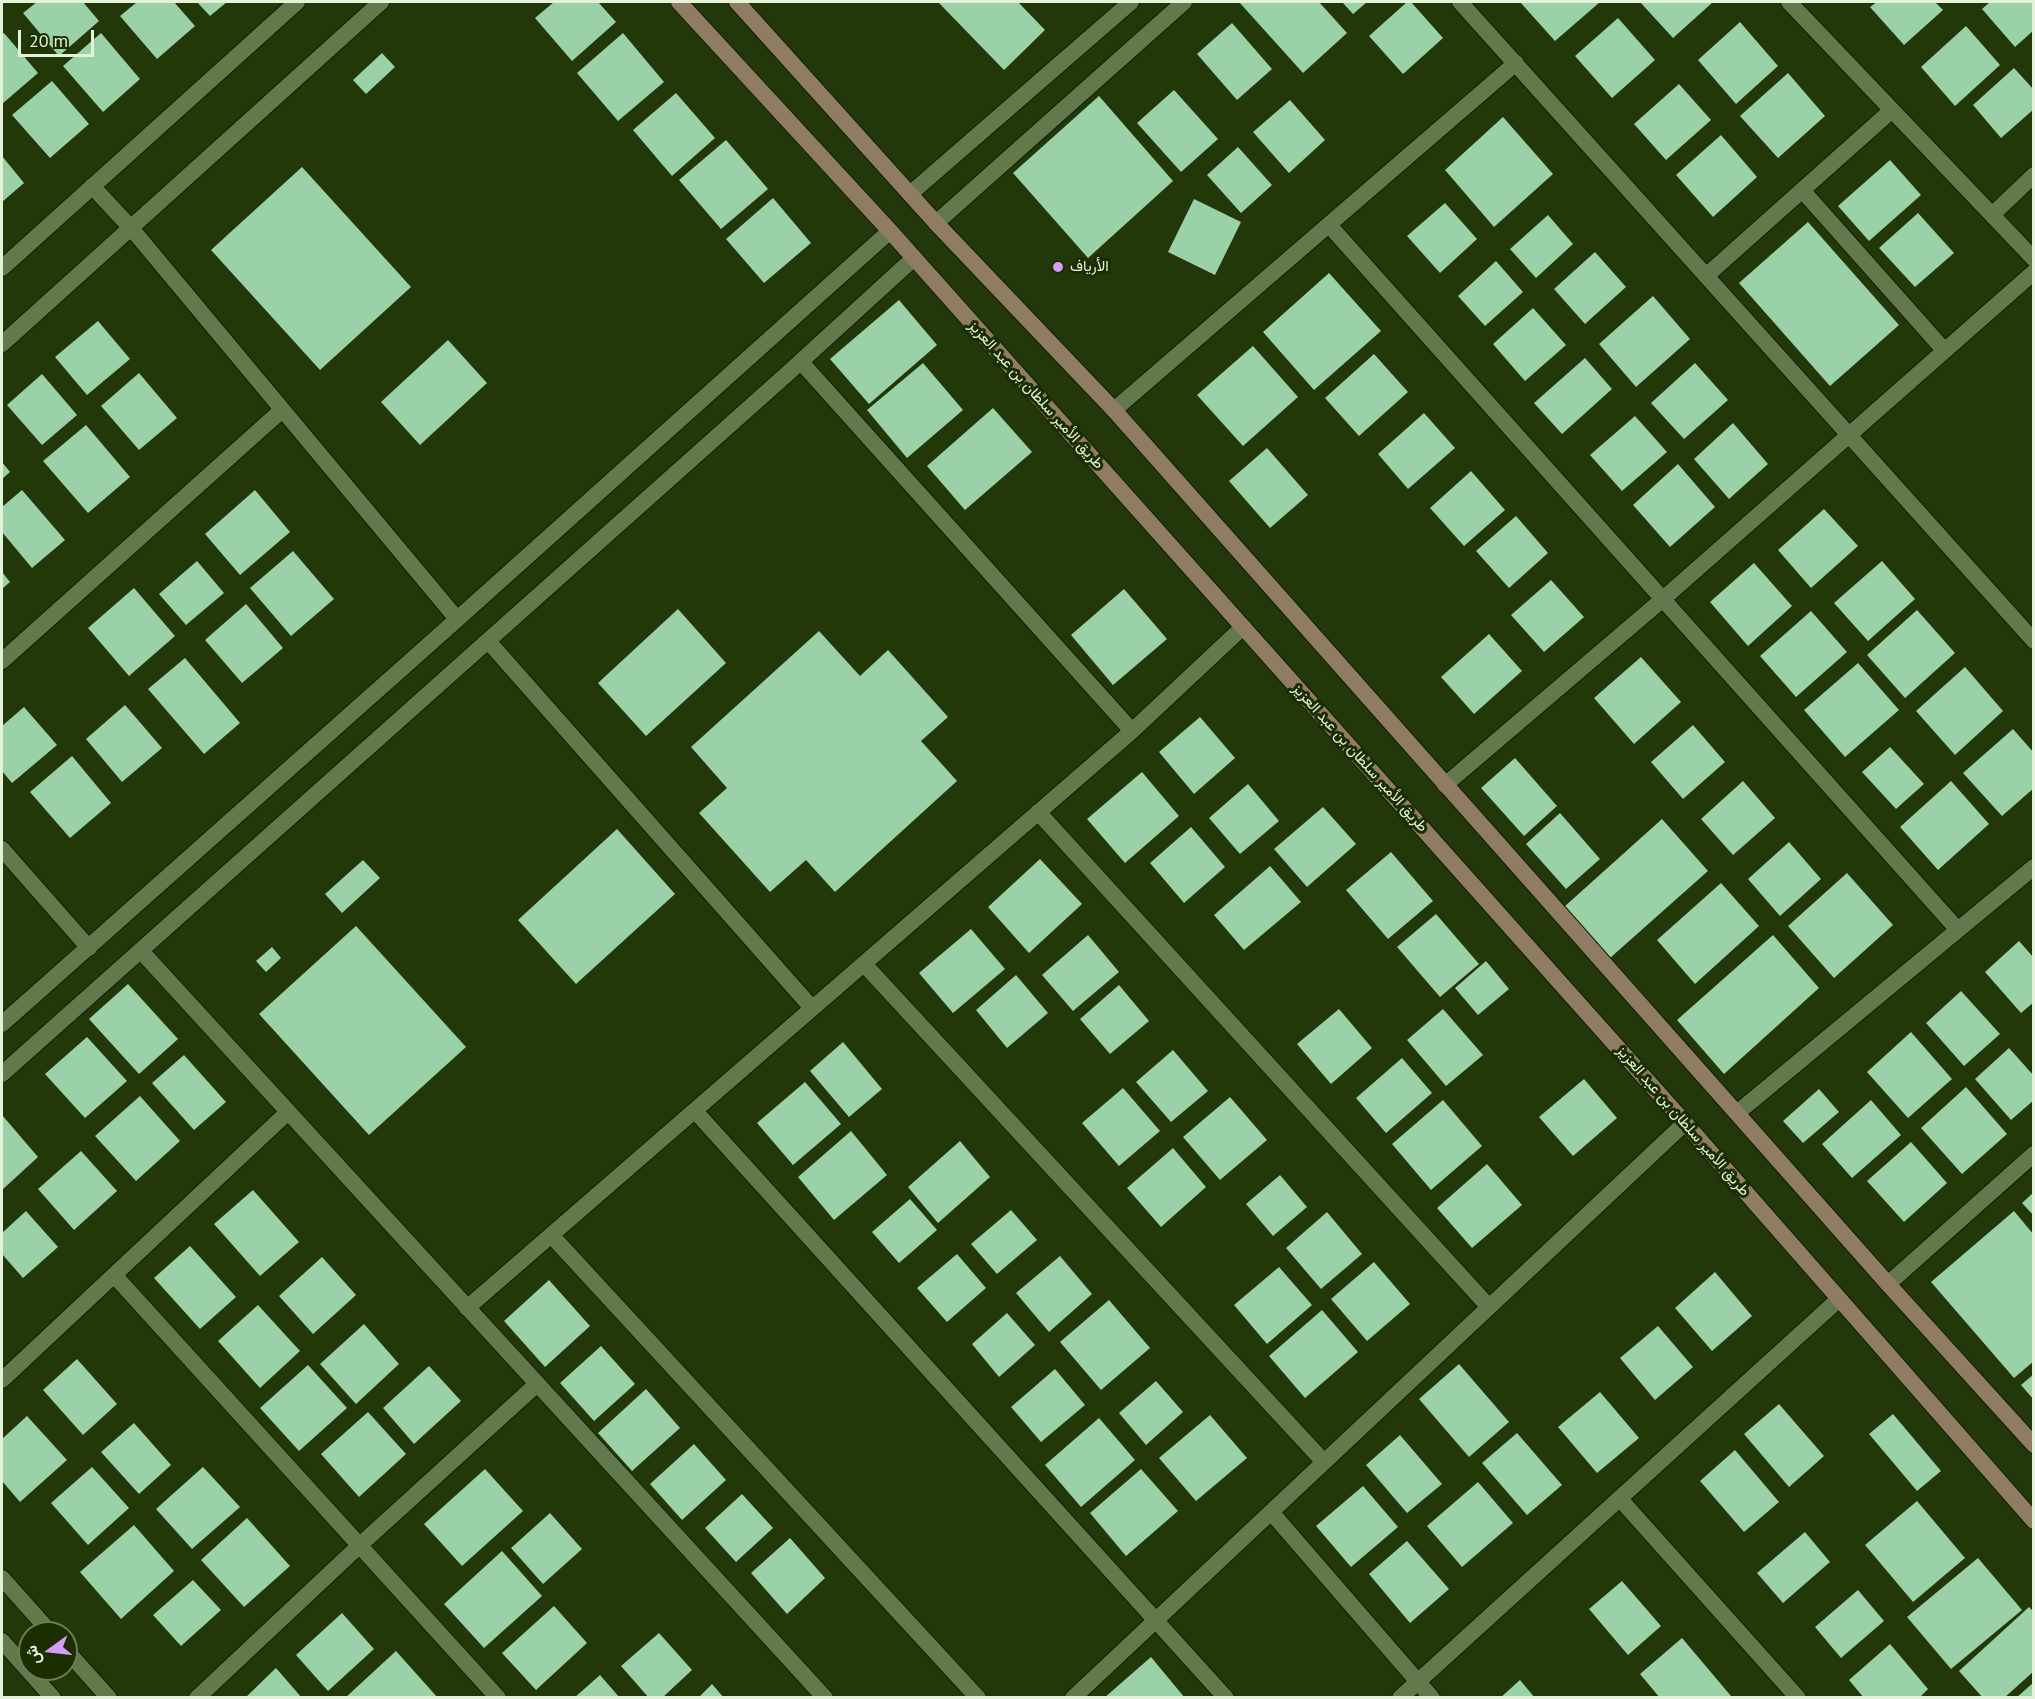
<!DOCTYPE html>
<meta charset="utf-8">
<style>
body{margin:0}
#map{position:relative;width:2035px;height:1699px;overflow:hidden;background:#233809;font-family:"PT Sans",Vazirmatn,sans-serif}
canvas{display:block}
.frame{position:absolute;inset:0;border:3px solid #e4f2d8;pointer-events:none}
.north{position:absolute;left:18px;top:1621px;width:60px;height:60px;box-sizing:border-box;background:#1a2e00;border:2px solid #6b7c56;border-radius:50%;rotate:255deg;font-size:16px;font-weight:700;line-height:24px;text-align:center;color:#e4f2d8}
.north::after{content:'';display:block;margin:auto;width:21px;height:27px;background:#d49cfb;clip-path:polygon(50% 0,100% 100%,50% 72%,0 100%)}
.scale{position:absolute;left:18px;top:30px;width:76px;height:27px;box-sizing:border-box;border:3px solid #e4f2d8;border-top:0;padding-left:8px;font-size:18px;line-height:21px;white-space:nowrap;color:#e4f2d8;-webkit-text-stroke:4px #1a2e00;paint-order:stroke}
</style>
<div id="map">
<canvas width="2035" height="1699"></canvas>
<div class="frame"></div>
<div class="north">ش</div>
<div class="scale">20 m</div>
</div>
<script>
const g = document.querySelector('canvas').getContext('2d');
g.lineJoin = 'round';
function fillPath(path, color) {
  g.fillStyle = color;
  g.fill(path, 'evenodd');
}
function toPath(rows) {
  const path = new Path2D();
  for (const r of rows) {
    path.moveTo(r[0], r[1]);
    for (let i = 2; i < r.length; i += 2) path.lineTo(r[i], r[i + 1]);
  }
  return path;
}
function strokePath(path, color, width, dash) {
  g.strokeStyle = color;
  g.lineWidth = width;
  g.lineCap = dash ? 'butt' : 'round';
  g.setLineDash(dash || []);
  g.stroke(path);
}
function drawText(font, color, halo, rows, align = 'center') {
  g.font = font + ' "PT Sans",Vazirmatn,sans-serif';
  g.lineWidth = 6;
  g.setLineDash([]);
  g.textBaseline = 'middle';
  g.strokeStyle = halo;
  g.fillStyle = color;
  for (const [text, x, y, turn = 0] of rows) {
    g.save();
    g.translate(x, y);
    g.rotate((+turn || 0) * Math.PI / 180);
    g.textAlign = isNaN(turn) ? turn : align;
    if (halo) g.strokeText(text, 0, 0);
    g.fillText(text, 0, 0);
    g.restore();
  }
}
fillPath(toPath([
 [37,2,83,2,99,21,59,56,23,13],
 [137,2,174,2,195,26,157,59,120,16],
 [197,2,227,2,210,16],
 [554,2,598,2,616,22,572,61,535,18],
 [938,2,1018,2,1045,30,1004,70],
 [1239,2,1319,2,1347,33,1303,73],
 [1342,2,1367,2,1353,14],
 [1407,2,1411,2,1443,38,1403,74,1369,36],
 [1520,2,1600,2,1555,41],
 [1640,2,1713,2,1673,38],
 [1877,2,1935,2,1943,10,1904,45,1870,7],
 [1990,2,2034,2,2034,30,2015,47,1982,9],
 [1618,18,1655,60,1612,98,1575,56],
 [1740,22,1778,66,1736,104,1698,60],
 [1232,23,1272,69,1237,100,1197,54],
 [1966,26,2000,65,1955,106,1921,67],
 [4,33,38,73,2,104,2,34],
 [101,33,140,79,103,112,63,66],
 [623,33,664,82,618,121,577,73],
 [382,53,395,67,366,94,353,80],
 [2014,68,2034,90,2034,109,2001,138,1973,105],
 [1788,73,1825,116,1778,158,1740,116],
 [52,81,89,124,50,158,12,115],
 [1679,84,1711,120,1666,160,1634,124],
 [1174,90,1218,139,1181,172,1137,123],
 [676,93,715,138,672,176,633,130],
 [1099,96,1173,181,1088,258,1013,173],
 [1290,100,1325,140,1289,173,1253,132],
 [1503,117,1553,174,1494,227,1445,170],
 [1721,135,1757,177,1713,217,1676,175],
 [726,140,768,189,721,229,679,180],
 [1238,147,1272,185,1241,213,1207,175],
 [2,156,24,183,2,202],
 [1890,160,1921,195,1869,241,1838,206],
 [302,167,411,287,320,370,211,250],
 [773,198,811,243,764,283,726,239],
 [1194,199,1241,222,1215,275,1168,252],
 [1445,203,1477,239,1440,273,1407,236],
 [1918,213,1954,253,1915,287,1879,248],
 [1548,215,1573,244,1536,278,1510,249],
 [1808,222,1899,325,1830,386,1739,283],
 [1595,252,1626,287,1585,324,1554,289],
 [1496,261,1523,292,1485,326,1458,296],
 [1329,273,1381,331,1314,390,1263,332],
 [1653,296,1690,339,1636,387,1599,344],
 [899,300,937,345,869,404,830,359],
 [1533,308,1566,345,1525,381,1493,344],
 [98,321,130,359,87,395,55,357],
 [448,340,487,383,420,445,381,402],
 [1253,346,1298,397,1243,446,1197,395],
 [1374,354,1408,392,1359,436,1325,398],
 [1585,358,1612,389,1562,434,1534,403],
 [923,363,963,410,907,458,867,410],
 [1695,363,1728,400,1684,439,1651,403],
 [139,373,177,418,139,450,101,406],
 [42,374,77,415,42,445,7,405],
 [993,408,1032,452,965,510,927,466],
 [1424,413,1455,448,1408,489,1378,454],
 [1635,416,1667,452,1622,491,1590,455],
 [1733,423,1768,464,1729,499,1694,459],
 [86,425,130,477,88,513,43,461],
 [1267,448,1308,495,1270,528,1229,481],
 [2,462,10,472,2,479],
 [1678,464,1715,507,1670,547,1633,505],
 [1471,471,1505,510,1464,546,1430,508],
 [22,490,65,540,32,568,2,532,2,507],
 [255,490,290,532,240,575,205,534],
 [1824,509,1858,546,1811,588,1778,550],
 [1516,516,1548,553,1509,588,1476,551],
 [293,551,334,599,291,636,250,588],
 [197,561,224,593,186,625,159,594],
 [1882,561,1915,599,1868,641,1834,603],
 [1754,563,1792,606,1748,646,1710,602],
 [2,572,10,582,2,589],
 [1551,580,1584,617,1544,652,1511,615],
 [134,588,175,636,129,676,88,628],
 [1124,589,1167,639,1113,685,1071,635],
 [246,604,283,648,242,683,205,640],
 [678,609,726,663,646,736,598,683],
 [1917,610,1955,653,1905,698,1867,655],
 [1811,611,1847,652,1796,697,1760,656],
 [819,631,860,676,888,650,948,717,921,741,957,781,835,892,806,860,770,892,699,813,727,788,691,747],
 [1489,634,1522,671,1474,714,1441,677],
 [1641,657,1681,702,1634,744,1594,698],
 [185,658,240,723,204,754,148,689],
 [1858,663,1899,710,1845,757,1804,710],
 [1965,667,2003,711,1955,755,1916,711],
 [125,705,162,748,122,782,86,739],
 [24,707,57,745,12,783,2,771,2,726],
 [1200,717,1235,758,1194,794,1159,752],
 [1693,725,1725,762,1683,799,1651,762],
 [2013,729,2034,753,2034,788,2002,816,1963,773],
 [1890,747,1924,784,1896,809,1862,772],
 [72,756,111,803,70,838,30,792],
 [1515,758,1557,806,1524,836,1481,788],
 [1142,772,1179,816,1125,863,1087,819],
 [1743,781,1775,818,1733,855,1701,819],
 [1951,781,1989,824,1938,870,1900,827],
 [1248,784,1279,821,1240,854,1209,818],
 [1323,807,1356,844,1307,887,1274,849],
 [1560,813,1600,859,1566,889,1526,844],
 [1662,819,1708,871,1610,958,1564,907],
 [1191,827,1225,867,1184,903,1150,863],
 [617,829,675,894,576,984,518,920],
 [1789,842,1821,879,1780,916,1748,879],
 [1391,852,1433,901,1388,939,1346,890],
 [1040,859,1082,904,1029,953,988,907],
 [363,860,380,878,342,913,325,894],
 [1270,866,1301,902,1244,950,1214,915],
 [1847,873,1893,925,1834,978,1788,926],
 [1721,883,1759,926,1695,984,1657,940],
 [1436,914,1479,964,1440,997,1397,947],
 [356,926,466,1047,369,1135,259,1014],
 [971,929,1005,969,953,1013,919,973],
 [1088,935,1119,972,1073,1011,1042,975],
 [1773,935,1819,988,1724,1074,1677,1020],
 [2019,941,2034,958,2034,1002,2021,1013,1985,972],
 [272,947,281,958,266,972,256,961],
 [1486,961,1509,989,1478,1015,1455,988],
 [1016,975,1048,1013,1007,1048,976,1010],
 [128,984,178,1039,139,1074,89,1019],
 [1119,985,1149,1021,1110,1054,1080,1019],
 [1961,991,2000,1034,1964,1066,1926,1023],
 [1339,1009,1372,1048,1331,1084,1297,1044],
 [1443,1009,1483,1055,1446,1086,1407,1040],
 [1911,1032,1952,1079,1908,1118,1867,1072],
 [87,1037,127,1081,85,1118,45,1074],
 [843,1042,882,1089,849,1117,810,1071],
 [2009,1048,2034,1076,2034,1100,2011,1120,1975,1079],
 [1173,1050,1208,1091,1171,1122,1136,1082],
 [184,1055,226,1102,194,1130,152,1083],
 [1402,1058,1432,1093,1386,1133,1356,1098],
 [1584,1079,1617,1118,1573,1156,1539,1117],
 [805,1082,841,1124,793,1165,757,1123],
 [1966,1087,2007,1134,1962,1174,1921,1128],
 [1123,1088,1160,1131,1119,1166,1082,1123],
 [1819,1089,1839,1112,1803,1143,1783,1121],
 [140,1096,180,1141,136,1181,95,1136],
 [1230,1097,1267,1140,1220,1180,1183,1137],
 [1443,1100,1482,1146,1431,1190,1392,1144],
 [1871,1100,1901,1135,1852,1178,1822,1144],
 [2,1115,38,1157,2,1190],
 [851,1131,887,1175,834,1220,798,1177],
 [960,1141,990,1177,938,1223,908,1187],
 [1911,1142,1947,1183,1904,1222,1867,1181],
 [1173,1148,1206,1187,1161,1227,1127,1188],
 [81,1151,117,1191,74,1230,38,1189],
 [1487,1164,1522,1205,1472,1248,1437,1208],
 [1280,1175,1307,1207,1273,1236,1246,1204],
 [253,1190,299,1242,260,1276,214,1224],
 [2034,1192,2034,1216,2022,1203],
 [910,1199,937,1230,899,1263,872,1232],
 [1011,1210,1037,1240,997,1274,971,1244],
 [26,1211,58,1247,23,1278,2,1254,2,1233],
 [2014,1211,2034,1235,2034,1361,2014,1378,1931,1282],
 [1327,1212,1362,1254,1321,1289,1286,1248],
 [190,1246,236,1297,200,1329,154,1278],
 [957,1254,986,1288,947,1322,917,1288],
 [1060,1256,1092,1294,1049,1332,1016,1293],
 [322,1257,356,1295,313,1334,279,1296],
 [1374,1262,1410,1304,1367,1341,1331,1299],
 [1279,1267,1312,1305,1267,1344,1234,1305],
 [1715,1272,1752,1316,1712,1351,1675,1308],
 [549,1280,590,1326,545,1367,504,1321],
 [1109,1300,1150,1348,1101,1390,1060,1342],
 [258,1305,300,1351,260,1388,218,1341],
 [1322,1310,1358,1352,1305,1398,1269,1356],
 [1007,1313,1035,1345,999,1377,972,1344],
 [364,1324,399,1364,356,1404,320,1364],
 [1658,1326,1693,1367,1655,1400,1620,1358],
 [601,1346,635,1384,594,1421,560,1383],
 [77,1359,117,1404,83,1435,43,1390],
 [1459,1364,1509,1422,1469,1457,1419,1399],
 [308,1365,347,1408,299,1451,260,1408],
 [429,1366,461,1401,414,1444,383,1408],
 [1055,1369,1085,1405,1041,1442,1011,1407],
 [2034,1374,2034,1400,2021,1385],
 [1156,1381,1183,1412,1146,1445,1119,1413],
 [646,1389,680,1428,632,1471,598,1433],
 [1600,1392,1639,1438,1597,1473,1558,1427],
 [1779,1404,1824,1456,1789,1487,1744,1434],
 [368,1412,406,1454,359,1497,321,1454],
 [1893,1414,1941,1471,1917,1491,1869,1434],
 [1210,1415,1247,1458,1196,1501,1159,1458],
 [27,1416,67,1460,20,1502,2,1481,2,1439],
 [1099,1418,1135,1460,1081,1507,1045,1465],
 [134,1423,171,1465,139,1494,101,1452],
 [1517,1433,1562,1485,1527,1515,1482,1463],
 [1400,1435,1442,1484,1407,1513,1366,1465],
 [694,1444,726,1480,682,1520,650,1484],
 [1735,1450,1779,1502,1744,1532,1700,1481],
 [92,1467,129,1508,88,1545,51,1503],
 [203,1467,240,1507,192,1549,156,1509],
 [485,1469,523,1511,462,1566,424,1524],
 [1141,1469,1178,1511,1126,1556,1090,1513],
 [1478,1482,1513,1523,1462,1567,1427,1526],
 [1363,1486,1398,1527,1351,1567,1316,1526],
 [742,1494,773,1528,736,1562,705,1528],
 [1917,1501,1965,1558,1913,1602,1865,1545],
 [550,1513,582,1549,543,1584,511,1548],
 [247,1518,290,1566,244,1607,201,1560],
 [134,1525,174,1571,121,1619,80,1572],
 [1805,1532,1830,1562,1783,1603,1757,1573],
 [790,1538,825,1578,787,1614,751,1573],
 [1407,1541,1449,1589,1410,1623,1369,1574],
 [502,1551,542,1596,484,1648,444,1604],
 [1978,1558,2022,1610,1951,1669,1907,1617],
 [193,1580,221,1610,181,1646,153,1615],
 [1622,1581,1661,1626,1628,1655,1589,1609],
 [1858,1590,1884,1621,1841,1658,1815,1627],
 [554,1606,587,1643,536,1690,502,1653],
 [2029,1607,2034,1612,2034,1671,2004,1698,1983,1698,1959,1671],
 [342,1613,374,1649,328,1691,296,1655],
 [659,1633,692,1670,662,1698,649,1698,621,1666],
 [1682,1638,1731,1696,1729,1698,1660,1698,1640,1674],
 [1890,1644,1928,1689,1919,1698,1864,1698,1849,1680],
 [396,1651,438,1698,345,1698],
 [1151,1657,1185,1698,1104,1698],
 [276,1668,302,1698,245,1698],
 [600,1675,620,1698,574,1698],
 [1520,1680,1535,1698,1500,1698],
 [2034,1682,2034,1698,2016,1698],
 [712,1684,724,1698,698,1698]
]), '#9bd1a6');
const minor = toPath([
 [1460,2,2034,641],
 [1789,2,2034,259],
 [92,186,131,228,457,619],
 [1802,190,1944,350],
 [910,194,1131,2],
 [1992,215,2034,175],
 [936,223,1184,2],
 [1329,225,1958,930],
 [2,268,297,2],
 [1706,276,1892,110],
 [2,344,381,2],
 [801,362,1132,731],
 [1114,410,1516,63],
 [488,641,812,1008],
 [2,661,282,410],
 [1445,785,1663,599,2034,272],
 [1038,812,1489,1307],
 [2,849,89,948],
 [141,951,825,1698],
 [864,964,1324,1462],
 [2,1024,443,632,890,231],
 [2,1074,787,374,914,258],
 [695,1111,1226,1698],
 [1737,1113,2034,867],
 [551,1235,978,1698],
 [114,1275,498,1698],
 [1888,1284,2034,1154],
 [467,1308,1132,731,1243,627],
 [2,1380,288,1112],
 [1620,1499,1798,1698],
 [1271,1512,1432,1698],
 [2,1578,51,1633],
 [2,1641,53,1698],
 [66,1650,109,1698],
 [197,1698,360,1545,537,1384],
 [1073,1698,1685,1123],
 [1400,1698,1839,1299]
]);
const secondary = toPath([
 [679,2,890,231,1243,627,1685,1123,2034,1521],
 [737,2,936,223,1114,410,1888,1284,2034,1445]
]);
strokePath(minor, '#0f1e00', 18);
strokePath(secondary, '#0f1e00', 18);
strokePath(minor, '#627a4b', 16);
strokePath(secondary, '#907c62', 16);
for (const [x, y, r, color] of [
 [1058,267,6,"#d49cfb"]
]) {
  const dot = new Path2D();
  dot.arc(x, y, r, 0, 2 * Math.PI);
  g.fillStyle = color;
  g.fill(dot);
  strokePath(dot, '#1a2e00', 2);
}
drawText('15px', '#e4f2d8', '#1a2e00', [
 ["الأرياف",1070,267]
], 'left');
drawText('15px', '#e4f2d8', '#1a2e00', [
 ["طريق الأمير سلطان بن عبد العزيز",1036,395,48],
 ["طريق الأمير سلطان بن عبد العزيز",1360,758,48],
 ["طريق الأمير سلطان بن عبد العزيز",1683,1121,49]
]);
</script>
